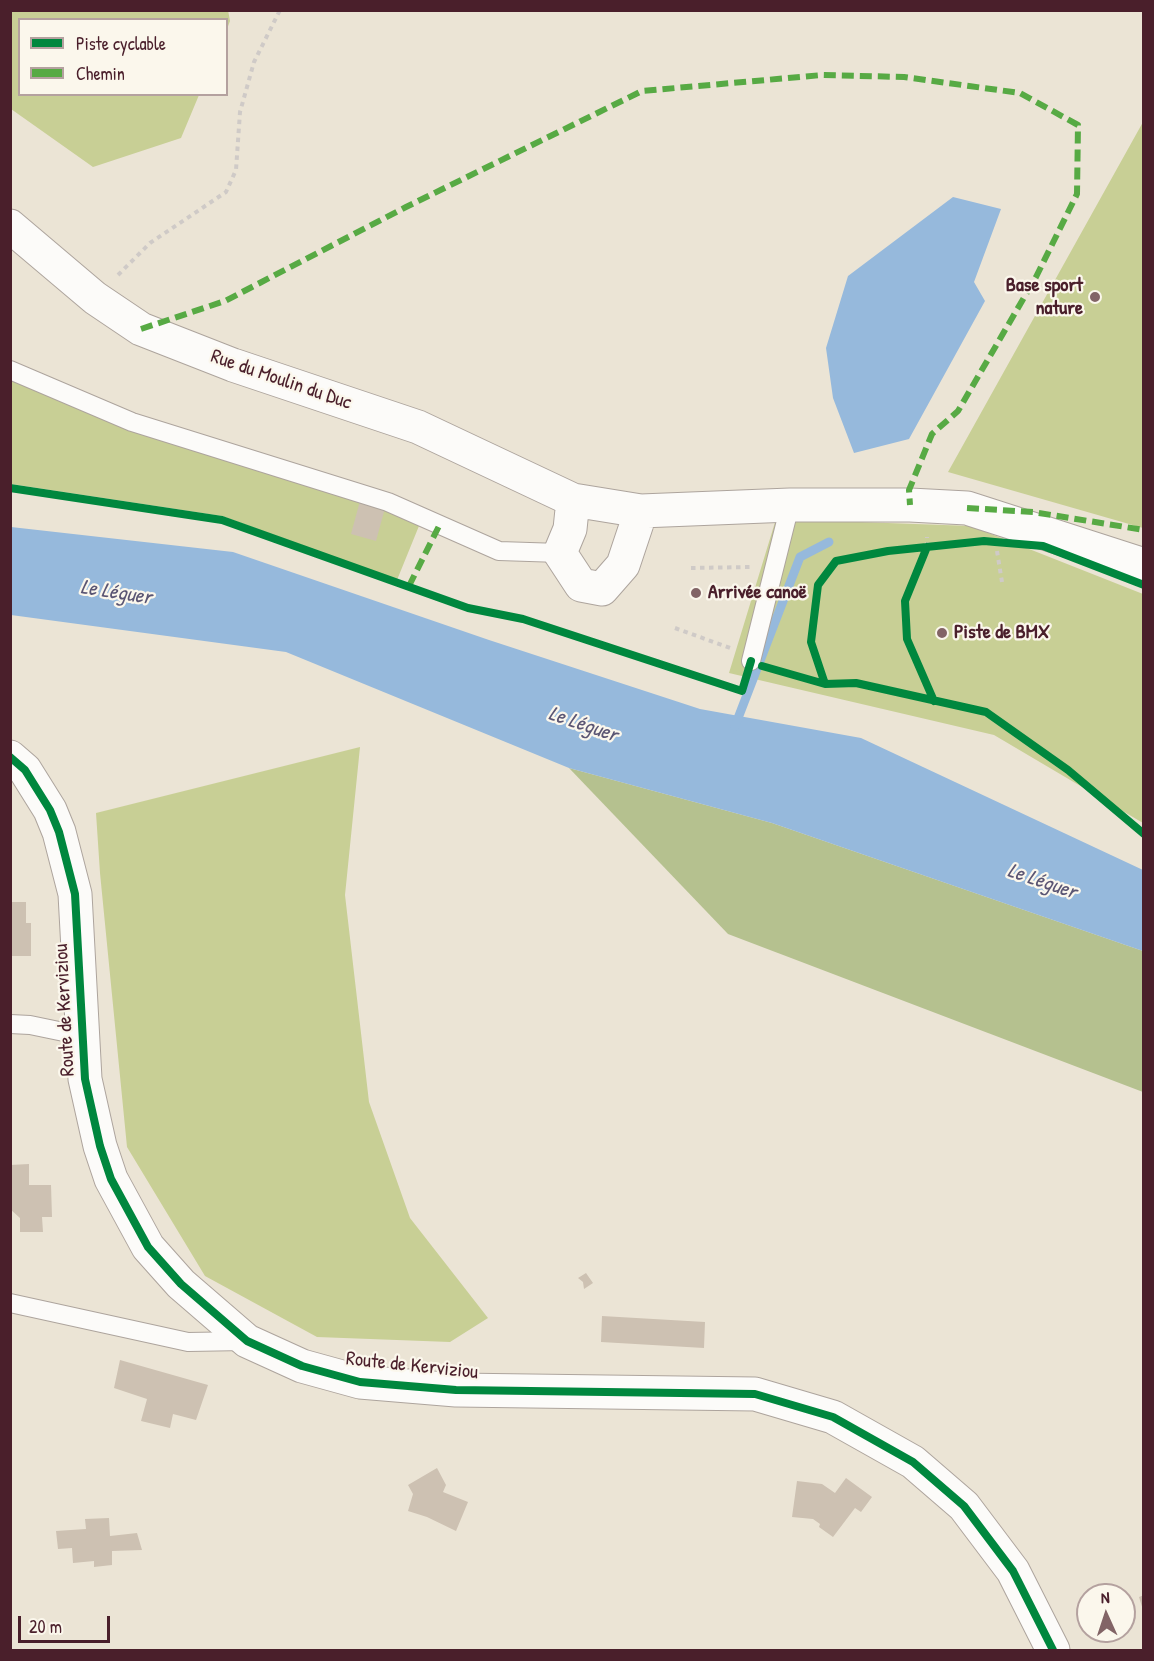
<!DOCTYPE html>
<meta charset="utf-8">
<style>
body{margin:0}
#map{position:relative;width:1154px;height:1661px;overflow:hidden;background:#ebe4d5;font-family:"Patrick Hand",sans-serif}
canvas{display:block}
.frame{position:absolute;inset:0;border:12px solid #4a1f2b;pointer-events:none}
.legend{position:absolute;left:18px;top:18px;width:210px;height:78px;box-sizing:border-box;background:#fbf7ec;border:2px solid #b4a19f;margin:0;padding:8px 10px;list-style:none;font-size:18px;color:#4a1f2b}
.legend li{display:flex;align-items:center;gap:12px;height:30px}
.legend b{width:30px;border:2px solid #b4a19f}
.north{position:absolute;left:1076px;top:1583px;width:60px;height:60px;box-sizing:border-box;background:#fbf7ec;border:2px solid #b4a19f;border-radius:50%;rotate:357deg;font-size:16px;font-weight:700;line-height:24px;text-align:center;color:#4a1f2b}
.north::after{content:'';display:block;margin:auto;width:21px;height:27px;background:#826466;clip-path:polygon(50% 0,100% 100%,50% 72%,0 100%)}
.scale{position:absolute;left:18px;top:1616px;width:92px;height:27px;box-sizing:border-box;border:3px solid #4a1f2b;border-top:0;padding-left:8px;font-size:18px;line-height:21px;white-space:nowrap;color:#4a1f2b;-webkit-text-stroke:4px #fbf7ec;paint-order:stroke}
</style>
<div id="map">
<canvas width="1154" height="1661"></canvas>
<div class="frame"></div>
<ul class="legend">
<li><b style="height:8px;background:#00873e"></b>Piste cyclable</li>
<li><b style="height:8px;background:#57aa44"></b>Chemin</li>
</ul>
<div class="north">N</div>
<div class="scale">20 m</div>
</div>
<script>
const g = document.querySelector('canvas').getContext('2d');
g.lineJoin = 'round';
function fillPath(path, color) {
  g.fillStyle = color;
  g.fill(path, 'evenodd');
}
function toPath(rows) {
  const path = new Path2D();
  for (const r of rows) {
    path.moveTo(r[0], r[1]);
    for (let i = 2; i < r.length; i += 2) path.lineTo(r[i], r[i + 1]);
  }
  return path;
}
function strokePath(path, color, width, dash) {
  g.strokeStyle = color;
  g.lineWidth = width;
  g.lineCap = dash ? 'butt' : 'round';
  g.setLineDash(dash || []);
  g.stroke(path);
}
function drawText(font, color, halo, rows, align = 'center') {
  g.font = font + ' "Patrick Hand",sans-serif';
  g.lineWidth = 4.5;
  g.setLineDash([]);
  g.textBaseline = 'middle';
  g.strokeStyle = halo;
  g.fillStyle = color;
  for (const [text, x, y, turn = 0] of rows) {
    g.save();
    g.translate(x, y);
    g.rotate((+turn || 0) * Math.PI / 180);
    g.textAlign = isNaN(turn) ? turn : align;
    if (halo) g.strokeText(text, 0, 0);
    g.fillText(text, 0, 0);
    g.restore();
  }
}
fillPath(toPath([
 [11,10,228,10,230,21,227,29,226,20,20,20,20,94,199,95,181,138,93,167,11,109],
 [1143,122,1144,528,1143,528,948,472],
 [10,375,421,521,397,580,222,516,11,484],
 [776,519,971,526,1143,594,1143,823,994,735,729,673],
 [360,747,345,895,369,1102,410,1218,488,1318,450,1342,317,1337,205,1276,127,1147,100,873,96,813]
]), '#c8cf95');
fillPath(toPath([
 [569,768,772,823,1143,951,1143,1092,728,934]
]), '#b5c18f');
fillPath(toPath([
 [953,197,1001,209,974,282,985,301,909,439,854,453,833,398,826,348,848,276],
 [11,527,233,552,489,640,700,709,861,738,1143,870,1143,951,772,823,569,768,286,652,11,615]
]), '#96b9dc');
strokePath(toPath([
 [735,726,800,557,829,542]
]), '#96b9dc', 9);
fillPath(toPath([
 [360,501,385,508,376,541,351,534],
 [10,902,26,902,26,923,31,923,31,956,10,956],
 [29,1164,29,1185,51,1185,52,1217,42,1217,43,1232,20,1232,20,1218,10,1209,10,1165],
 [586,1273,593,1283,584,1289,583,1282,578,1278],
 [602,1316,705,1322,704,1348,601,1342],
 [120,1360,208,1385,196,1420,173,1414,170,1428,141,1421,147,1399,114,1388],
 [437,1468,446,1485,443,1492,468,1502,456,1531,427,1517,408,1511,413,1494,408,1485],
 [846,1478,872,1497,861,1512,855,1508,833,1537,819,1527,820,1524,813,1519,792,1517,797,1481,822,1484,835,1493],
 [109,1518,110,1536,137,1533,142,1550,112,1551,112,1565,94,1567,94,1561,73,1563,72,1548,58,1549,56,1531,86,1529,85,1519],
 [1144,1595,1144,1610,1143,1610,1139,1597]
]), '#cdc1b2');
const service = toPath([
 [10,370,132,422,388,502,499,551,560,553],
 [751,661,790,505],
 [10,1024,30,1025,83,1036],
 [10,1303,188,1342,245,1341]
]);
const minor = toPath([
 [10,226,95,298,141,329,233,365,418,427,573,500,641,511,790,505,910,505,967,508,1144,565],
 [573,500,570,529,560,553,581,585,602,589,623,565,641,511],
 [10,757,25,770,50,810,59,832,75,894,85,1079,100,1146,111,1179,148,1247,181,1284,247,1341,302,1366,360,1382,456,1390,755,1394,833,1417,913,1462,964,1506,1013,1571,1053,1650]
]);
strokePath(service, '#ada49d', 20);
strokePath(minor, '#ada49d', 35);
strokePath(toPath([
 [118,275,150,243,226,192,236,170,240,112,254,62,280,10],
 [927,547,927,537],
 [997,551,1002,582],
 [691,568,750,567],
 [675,628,730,648]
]), '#cfcac7', 4, [4.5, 4.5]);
strokePath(service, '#fcfbf9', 18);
strokePath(minor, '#fcfbf9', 33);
strokePath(toPath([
 [141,329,225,301,406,207,642,91,822,75,904,77,1020,93,1078,125,1077,194,1036,277,958,411,932,434,909,490,910,505],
 [967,508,1033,512,1144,530],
 [409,586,440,524]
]), '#57aa44', 6, [12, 6]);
strokePath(toPath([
 [10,488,222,520,468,608,523,619,742,691,751,661],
 [927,547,905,601,907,639,934,701],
 [762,666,825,684,856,683,986,712,1068,770,1144,834],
 [825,684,811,642,818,585,836,561,888,551,984,541,995,542,1043,546,1144,585],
 [10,757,25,770,50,810,59,832,75,894,85,1079,100,1146,111,1179,148,1247,181,1284,247,1341,302,1366,360,1382,456,1390,755,1394,833,1417,913,1462,964,1506,1013,1571,1053,1650]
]), '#00873e', 8);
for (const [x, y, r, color] of [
 [1095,297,6,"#826466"],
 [696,593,6,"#826466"],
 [942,633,6,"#826466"]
]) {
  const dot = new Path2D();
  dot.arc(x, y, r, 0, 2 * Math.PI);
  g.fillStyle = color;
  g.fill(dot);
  strokePath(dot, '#fbf7ec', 2);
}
drawText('bold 20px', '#4a1f2b', '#fbf7ec', [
 ["Base sport",1083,286,"right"],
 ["nature",1083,309,"right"],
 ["Arrivée canoë",708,593],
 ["Piste de BMX",954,633]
], 'left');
drawText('20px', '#4a1f2b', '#fbf7ec', [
 ["Rue du Moulin du Duc",281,380,19],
 ["Route de Kerviziou",65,1010,-93],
 ["Route de Kerviziou",412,1366,6]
]);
drawText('italic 21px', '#5a5573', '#fbf7ec', [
 ["Le Léguer",116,593,9],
 ["Le Léguer",583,725,19],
 ["Le Léguer",1042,882,19]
]);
</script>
